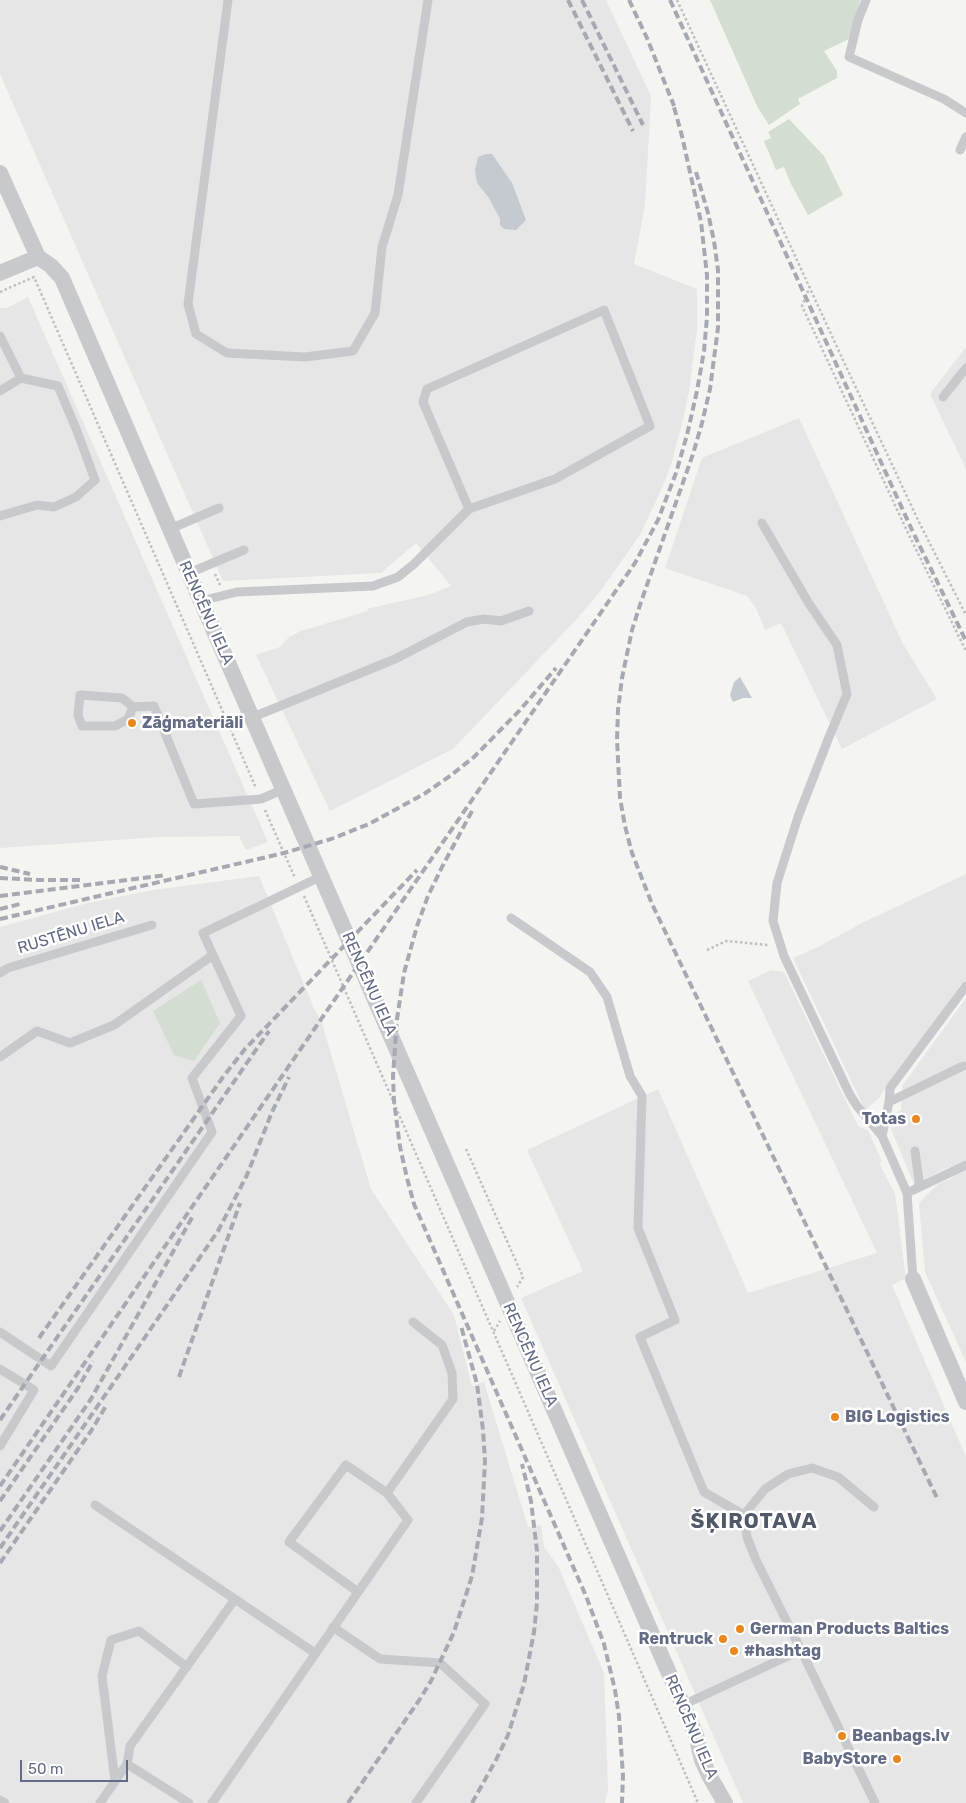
<!DOCTYPE html>
<meta charset="utf-8">
<style>
body{margin:0}
#map{position:relative;width:966px;height:1803px;overflow:hidden;background:#f4f5f1;font-family:Rubik,sans-serif}
canvas{display:block}
.scale{position:absolute;left:20px;top:1760px;width:108px;height:22px;box-sizing:border-box;border:2px solid #636c84;border-top:0;padding-left:6px;font-size:15px;line-height:18px;white-space:nowrap;color:#636c84;-webkit-text-stroke:4px #fff;paint-order:stroke}
</style>
<div id="map">
<canvas width="966" height="1803"></canvas>
<div class="scale">50 m</div>
</div>
<script>
const g = document.querySelector('canvas').getContext('2d');
g.lineJoin = 'round';
function fillPath(path, color) {
  g.fillStyle = color;
  g.fill(path, 'evenodd');
}
function toPath(rows) {
  const path = new Path2D();
  for (const r of rows) {
    path.moveTo(r[0], r[1]);
    for (let i = 2; i < r.length; i += 2) path.lineTo(r[i], r[i + 1]);
  }
  return path;
}
function strokePath(path, color, width, dash) {
  g.strokeStyle = color;
  g.lineWidth = width;
  g.lineCap = dash ? 'butt' : 'round';
  g.setLineDash(dash || []);
  g.stroke(path);
}
function drawText(font, color, halo, rows, align = 'center') {
  g.font = font + ' Rubik,sans-serif';
  g.lineWidth = 5;
  g.setLineDash([]);
  g.textBaseline = 'middle';
  g.strokeStyle = halo;
  g.fillStyle = color;
  for (const [text, x, y, turn = 0] of rows) {
    g.save();
    g.translate(x, y);
    g.rotate((+turn || 0) * Math.PI / 180);
    g.textAlign = isNaN(turn) ? turn : align;
    if (halo) g.strokeText(text, 0, 0);
    g.fillText(text, 0, 0);
    g.restore();
  }
}
fillPath(toPath([
 [0,0,606,0,651,96,645,205,634,264,697,289,697,329,690,384,685,412,671,465,662,488,640,535,599,593,576,620,453,749,330,811,256,655,280,647,289,637,301,631,368,611,367,609,428,595,451,586,416,543,381,573,223,581,0,74],
 [28,297,268,842,246,850,239,836,160,837,0,848,0,308,7,308],
 [966,347,966,469,930,394],
 [799,418,903,644,937,699,842,749,781,623,765,630,756,608,747,596,665,568,702,458],
 [966,874,966,993,961,984,918,1045,904,1061,879,1098,865,1110,793,958,816,948,864,922],
 [259,876,315,1011,321,1020,371,1189,454,1315,472,1386,484,1382,528,1527,541,1525,544,1547,558,1566,604,1673,608,1790,605,1803,0,1803,0,927,84,904,153,890],
 [771,970,784,972,858,1126,868,1130,882,1161,879,1163,895,1194,906,1278,892,1285,966,1457,966,1803,743,1803,521,1298,583,1271,527,1150,658,1089,748,1293,877,1253,748,981],
 [966,998,966,1362,925,1272,919,1203,938,1184,954,1177,949,1167,924,1180,913,1182,887,1119,901,1110,902,1086]
]), '#e5e6e5');
fillPath(toPath([
 [710,0,860,0,851,38,824,51,837,71,837,78,798,99,800,104,769,125,757,106],
 [789,119,824,156,843,195,808,215,791,184,784,167,776,170,764,141,771,138,768,132],
 [201,980,220,1023,194,1061,174,1055,153,1011]
]), '#d4ddd2');
fillPath(toPath([
 [486,154,492,154,512,183,526,220,516,230,504,229,500,225,500,219,489,198,477,183,475,170,478,157],
 [740,677,752,698,743,698,733,702,730,695,734,682]
]), '#c5cad1');
strokePath(toPath([
 [677,0,843,360,918,520,966,615],
 [810,286,802,306,908,533,966,651],
 [0,292,34,277,256,788],
 [215,574,220,585],
 [265,810,295,878],
 [304,896,698,1803],
 [707,950,726,941,768,945],
 [466,1149,523,1277,517,1287],
 [494,1331,500,1321]
]), '#bebfc2', 2.5, [2.5, 2.5]);
strokePath(toPath([
 [228,0,188,304,196,334,227,353,305,357,353,351,375,313,382,247,398,195,428,0],
 [866,0,858,20,849,57,944,99,966,113],
 [960,150,966,137],
 [0,336,21,378],
 [0,391,21,378,58,386,77,431,95,480,76,497,54,507,37,505,0,516],
 [943,397,966,368],
 [762,523,808,602,837,645,847,694,829,737,798,817,777,883,773,921,784,956,850,1095,857,1106,882,1136,907,1193,913,1279],
 [170,529,219,508],
 [189,573,244,550],
 [201,601,237,592,373,586,398,577,414,564,469,509,423,402,427,389,604,310,650,426,555,479,469,509],
 [133,707,128,719,115,726,82,726,78,715,80,695,122,698,133,707,154,706,194,804,261,799,284,789],
 [253,717,395,659,467,622,484,619,501,621,529,611],
 [511,918,590,972,607,997,630,1076,642,1096,638,1228,675,1320,640,1337,704,1492,744,1515],
 [0,973,8,968,152,925],
 [0,1057,37,1031,70,1043,114,1025,213,955,203,933,322,876],
 [889,1102,890,1088,966,986],
 [882,1136,889,1102,963,1066],
 [915,1151,919,1181,918,1188],
 [907,1193,966,1165],
 [0,1332,51,1366,212,1132,192,1078,241,1016,213,955],
 [0,1369,34,1390,0,1446],
 [387,1493,453,1399,452,1373,442,1345,413,1322],
 [95,1505,315,1653],
 [333,1627,380,1659,440,1663,485,1704,416,1803],
 [801,1650,756,1560,747,1537,744,1515,765,1489,788,1474,812,1468,838,1477,874,1507],
 [683,1705,801,1650,875,1803],
 [127,1764,130,1746,235,1599],
 [115,1781,102,1676,111,1640,139,1631,187,1667],
 [0,1800,5,1803],
 [100,1803,127,1764,189,1803],
 [212,1803,408,1520,387,1493,346,1465,289,1542,358,1592]
]), '#c7c9cd', 9);
strokePath(toPath([
 [0,173,38,257,51,266,62,278,201,601,696,1735,702,1760,710,1777,725,1803],
 [0,273,38,257],
 [913,1279,966,1402]
]), '#c7c9cd', 16);
strokePath(toPath([
 [568,0,633,131],
 [582,0,643,125],
 [629,0,647,38,674,106],
 [670,0,912,530,966,641],
 [696,172,708,213,714,241,718,270,718,328,710,389,702,423,693,454,641,602,632,630,622,678,618,710,617,740,620,798,625,826,632,853,652,904,938,1500],
 [472,811,442,867,428,896,417,926,404,973,397,1019,393,1076,394,1101,400,1147,407,1178,414,1204,586,1596,604,1644,615,1690,619,1716,623,1776,622,1803],
 [0,867,30,874],
 [0,878,39,880,80,880],
 [0,896,166,875],
 [0,909,20,904],
 [0,919,284,853,331,839,369,824,424,794,450,776,474,757,520,710,556,668],
 [39,1338,223,1077,245,1049,417,870],
 [179,1377,240,1203],
 [0,1420,269,1031],
 [0,1486,635,563,658,520,676,473,687,435,697,391,704,351,707,317,707,275,701,222,682,136,672,100],
 [0,1501,78,1388,93,1361],
 [0,1531,91,1399,194,1214],
 [0,1548,218,1231,247,1175,272,1112,289,1077],
 [0,1563,91,1431,106,1406],
 [348,1803,420,1699,431,1681,454,1632,472,1576,482,1518,485,1461,483,1430,477,1384,461,1326],
 [472,1803,496,1760,508,1735,524,1684,534,1632,537,1603,537,1551,531,1501,522,1464]
]), '#a6a9b1', 4, [8, 4]);
for (const [x, y, r, color] of [
 [132,723,5,"#e8881f"],
 [916,1119,5,"#e8881f"],
 [835,1417,5,"#e8881f"],
 [740,1629,5,"#e8881f"],
 [723,1639,5,"#e8881f"],
 [734,1651,5,"#e8881f"],
 [842,1736,5,"#e8881f"],
 [897,1759,5,"#e8881f"]
]) {
  const dot = new Path2D();
  dot.arc(x, y, r, 0, 2 * Math.PI);
  g.fillStyle = color;
  g.fill(dot);
  strokePath(dot, '#fff', 2);
}
drawText('16px', '#636c84', '#fff', [
 ["RENCĒNU IELA",206,613,66],
 ["RUSTĒNU IELA",71,933,-17],
 ["RENCĒNU IELA",369,984,66],
 ["RENCĒNU IELA",530,1355,66],
 ["RENCĒNU IELA",691,1727,67]
]);
drawText('bold 16px', '#636c84', '#fff', [
 ["Zāģmateriāli",142,723],
 ["Totas",906,1119,"right"],
 ["BIG Logistics",845,1417],
 ["German Products Baltics",750,1629],
 ["Rentruck",713,1639,"right"],
 ["#hashtag",744,1651],
 ["Beanbags.lv",852,1736],
 ["BabyStore",887,1759,"right"]
], 'left');
g.letterSpacing = '1px';
drawText('bold 21px', '#515868', '#fff', [
 ["ŠĶIROTAVA",754,1522]
]);
g.letterSpacing = '0px';
</script>
